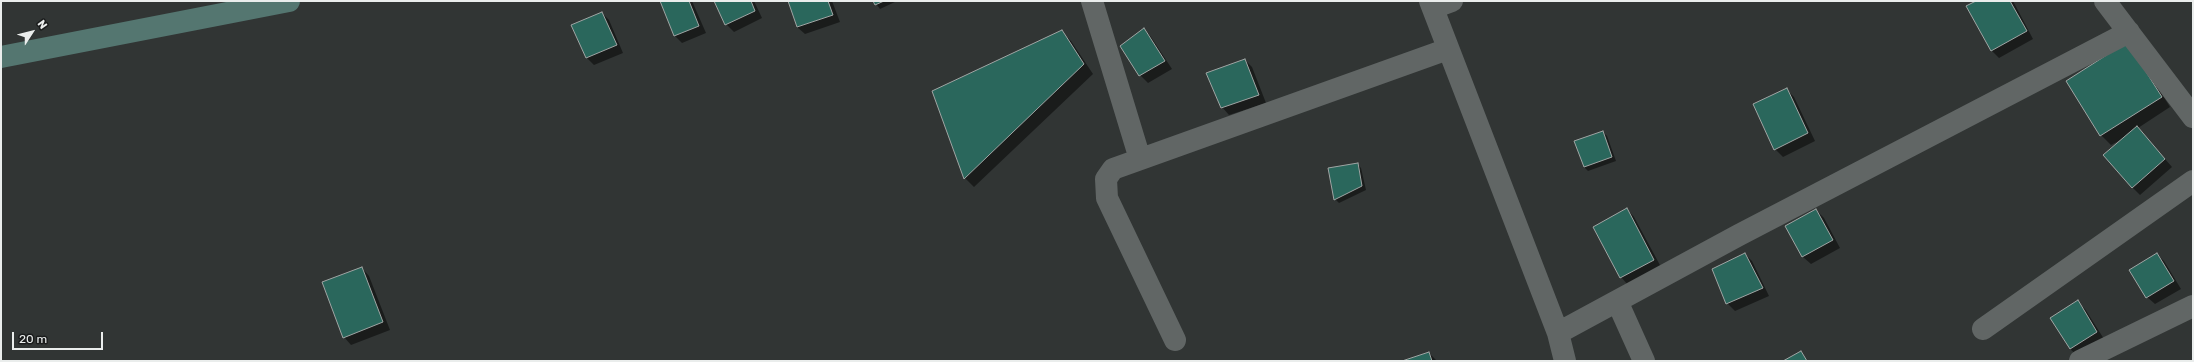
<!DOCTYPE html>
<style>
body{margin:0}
#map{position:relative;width:2194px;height:362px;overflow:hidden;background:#313534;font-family:Rubik,sans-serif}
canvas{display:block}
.frame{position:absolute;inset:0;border:2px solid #eaedec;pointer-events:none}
.north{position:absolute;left:12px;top:12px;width:40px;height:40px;-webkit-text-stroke:3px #1a1c1c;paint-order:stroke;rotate:54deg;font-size:11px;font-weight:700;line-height:16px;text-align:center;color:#eaedec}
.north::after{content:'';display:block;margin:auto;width:14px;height:18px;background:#eaedec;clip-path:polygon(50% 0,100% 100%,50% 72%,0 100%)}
.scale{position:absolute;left:12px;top:332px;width:91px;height:18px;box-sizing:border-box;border:2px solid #eaedec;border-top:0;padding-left:5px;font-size:12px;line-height:14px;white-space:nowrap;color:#eaedec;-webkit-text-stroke:3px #1a1c1c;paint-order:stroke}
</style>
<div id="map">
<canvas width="2194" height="362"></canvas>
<div class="frame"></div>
<div class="north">N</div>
<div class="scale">20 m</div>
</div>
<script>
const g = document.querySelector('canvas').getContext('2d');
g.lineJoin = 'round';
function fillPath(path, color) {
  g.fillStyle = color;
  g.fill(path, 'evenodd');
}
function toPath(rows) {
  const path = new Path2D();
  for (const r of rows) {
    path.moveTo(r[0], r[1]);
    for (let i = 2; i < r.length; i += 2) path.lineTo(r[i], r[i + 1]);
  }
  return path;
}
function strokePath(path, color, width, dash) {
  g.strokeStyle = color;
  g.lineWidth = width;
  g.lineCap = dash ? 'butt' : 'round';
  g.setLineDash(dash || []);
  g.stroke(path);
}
fillPath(toPath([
 [661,1,692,1,706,33,682,43,674,35],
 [715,1,754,1,762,18,734,32,726,24],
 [789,1,832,1,840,22,805,34,797,27],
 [874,1,897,1,880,9],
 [1978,1,2013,1,2033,39,1999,58,1991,50],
 [602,13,609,20,623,53,594,65,587,58],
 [1144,29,1151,37,1172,69,1148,83,1140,75,1122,46],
 [1062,32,1071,41,1093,74,974,187,965,178,934,92],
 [2136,53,2170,107,2138,128,2172,167,2140,195,2132,187,2126,137,2111,145,2101,135],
 [1245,60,1252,67,1266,103,1229,115,1222,107],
 [1786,89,1794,97,1815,141,1783,157,1775,149],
 [1603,132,1607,136,1616,161,1588,171,1584,167],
 [1357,164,1361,168,1366,190,1339,203,1335,199],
 [1627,209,1634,217,1661,267,1628,285,1621,277],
 [1816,210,1824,218,1840,248,1811,264,1803,257,1786,226],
 [1745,254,1752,261,1769,296,1735,311,1727,303],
 [2157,254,2164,261,2181,289,2155,304,2147,297],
 [362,268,369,276,390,330,351,345,344,337],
 [2077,302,2085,309,2104,339,2078,356,2070,349],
 [1429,353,1437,361,1405,361]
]), '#0007');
const building = toPath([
 [660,1,689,1,699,26,674,36,660,1],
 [714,1,751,1,755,11,725,25,714,1],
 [788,1,828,1,833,15,797,27,788,1],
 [873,1,884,1,875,5,873,1],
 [1976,1,2010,1,2027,31,1991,51,1966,6,1976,1],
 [602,12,617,45,586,58,571,25,602,12],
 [1144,28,1165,61,1139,76,1120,46,1144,28],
 [1062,30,1084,64,964,179,932,91,1062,30],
 [2127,42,2162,97,2100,136,2066,81,2127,42],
 [1245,59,1259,95,1221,108,1206,73,1245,59],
 [1787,88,1808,133,1774,150,1753,104,1787,88],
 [2137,126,2165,159,2132,188,2103,155,2137,126],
 [1603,131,1612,157,1584,167,1574,141,1603,131],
 [1358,163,1362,186,1334,200,1328,168,1358,163],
 [1627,208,1654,260,1620,278,1593,227,1627,208],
 [1816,209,1833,240,1802,257,1785,226,1816,209],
 [1745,253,1763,288,1726,304,1712,269,1745,253],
 [2157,253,2174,281,2146,298,2129,270,2157,253],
 [362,267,383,322,343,338,322,282,362,267],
 [2078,300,2097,332,2070,349,2050,318,2078,300],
 [1801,351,1807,361,1783,361,1801,351],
 [1429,352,1432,361,1402,361,1429,352]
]);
fillPath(building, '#2a675c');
strokePath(building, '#a0a5a4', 1);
strokePath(toPath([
 [1092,1,1140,159],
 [1430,1,1558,333,1565,361],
 [2105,1,2193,117],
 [1433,8,1452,1],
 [1617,301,1644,361],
 [1983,329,2193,181],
 [1558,333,1739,235,2129,32],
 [1175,340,1107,198,1106,179,1113,169,1448,49],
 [2080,361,2193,306]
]), '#616665', 22);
strokePath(toPath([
 [1,57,289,1]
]), '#547670', 22);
</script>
